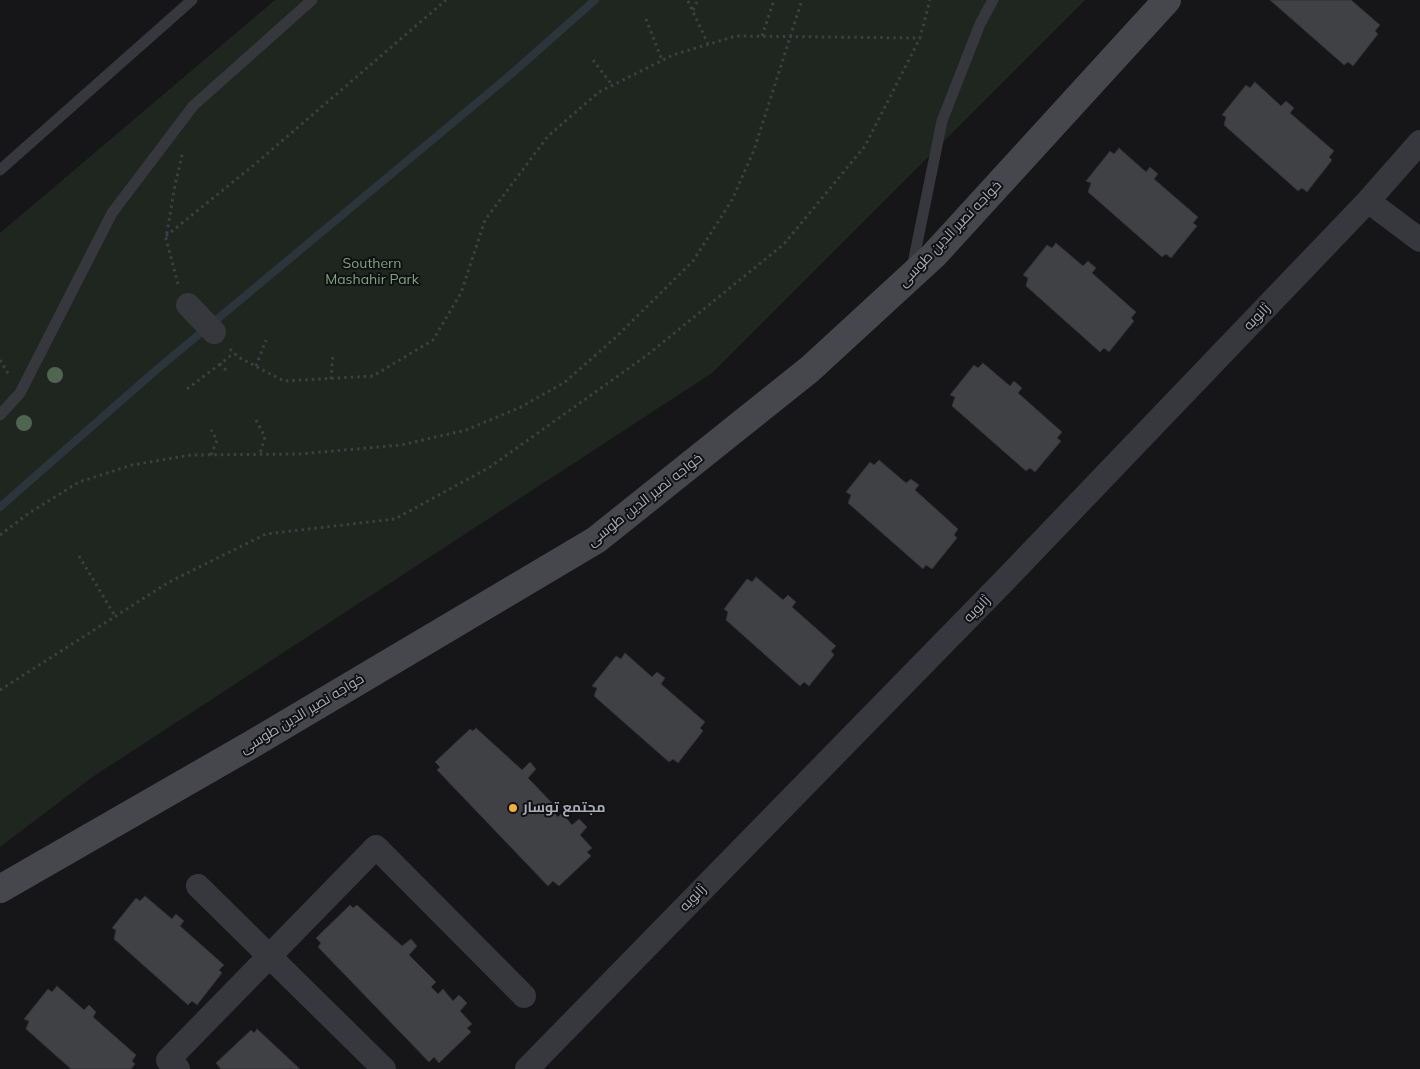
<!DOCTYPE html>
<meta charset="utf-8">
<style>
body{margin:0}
canvas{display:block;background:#161618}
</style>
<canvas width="1420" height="1069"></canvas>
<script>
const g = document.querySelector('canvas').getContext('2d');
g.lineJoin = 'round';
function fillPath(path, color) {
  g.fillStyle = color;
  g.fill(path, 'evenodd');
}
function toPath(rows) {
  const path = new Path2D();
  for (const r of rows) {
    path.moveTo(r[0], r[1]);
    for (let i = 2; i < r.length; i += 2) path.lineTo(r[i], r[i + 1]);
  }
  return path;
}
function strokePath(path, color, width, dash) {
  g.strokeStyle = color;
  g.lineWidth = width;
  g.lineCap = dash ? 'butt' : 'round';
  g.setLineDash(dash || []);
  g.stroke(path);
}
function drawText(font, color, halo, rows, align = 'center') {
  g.font = font + ' Mulish,Cairo,sans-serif';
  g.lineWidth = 4;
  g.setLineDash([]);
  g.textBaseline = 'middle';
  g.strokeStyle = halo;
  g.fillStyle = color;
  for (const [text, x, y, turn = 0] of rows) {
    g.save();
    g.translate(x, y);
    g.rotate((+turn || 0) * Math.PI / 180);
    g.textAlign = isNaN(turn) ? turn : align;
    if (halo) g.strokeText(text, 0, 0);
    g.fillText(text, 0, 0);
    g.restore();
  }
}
fillPath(toPath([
 [275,0,1085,0,712,373,91,778,0,847,0,233]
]), '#1e261f');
strokePath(toPath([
 [0,507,155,371,509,76,595,0]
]), '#2c353c', 8);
const building = toPath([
 [1270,0,1351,0,1380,25,1375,31,1378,34,1353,66,1348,62,1344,65,1270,0],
 [1255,82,1281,106,1286,101,1294,108,1290,113,1334,151,1329,157,1332,160,1307,192,1302,188,1298,191,1224,125,1226,117,1222,115,1246,85,1250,88,1255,82],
 [1119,148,1146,172,1150,167,1158,174,1154,179,1198,217,1193,223,1197,226,1171,258,1166,254,1162,257,1088,192,1091,183,1086,181,1110,151,1114,154,1119,148],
 [1056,243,1083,266,1088,261,1096,268,1092,273,1136,312,1131,318,1134,321,1109,352,1104,348,1100,352,1026,286,1028,278,1023,275,1047,245,1052,248,1056,243],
 [983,363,1010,386,1014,381,1022,388,1018,393,1062,432,1057,438,1061,441,1035,472,1030,468,1026,471,952,406,955,397,950,395,974,365,978,368,983,363],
 [879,460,906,483,911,479,919,485,915,490,958,529,954,535,957,538,932,569,926,565,923,569,848,503,851,495,846,492,870,462,874,465,879,460],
 [756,577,783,600,788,595,796,602,792,607,836,646,831,651,834,655,809,686,804,682,800,686,726,620,728,612,724,609,747,579,752,582,756,577],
 [625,653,652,677,657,672,665,678,661,684,705,722,700,728,703,731,678,763,673,759,669,762,594,696,597,688,592,686,616,656,621,659,625,653],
 [476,728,522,770,530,762,536,769,528,778,555,806,551,810,558,817,562,813,572,825,579,819,587,827,580,835,592,848,587,852,591,856,559,886,553,881,548,886,437,770,440,767,435,762,470,729,473,731,476,728],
 [145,896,172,919,176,914,184,921,180,926,224,965,219,970,222,973,197,1005,192,1001,188,1005,114,939,116,930,112,928,136,898,140,901,145,896],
 [350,905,353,908,357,905,402,946,411,939,417,946,409,955,436,982,431,987,438,994,443,989,453,1001,459,995,467,1003,460,1011,472,1024,467,1028,471,1032,439,1063,434,1057,429,1062,318,947,321,943,316,938,350,905],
 [57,986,84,1010,89,1005,96,1012,93,1017,136,1055,132,1061,135,1064,131,1069,71,1069,26,1029,29,1021,24,1019,48,989,52,992,57,986],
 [257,1029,300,1069,221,1069,216,1063,251,1030,254,1033,257,1029]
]);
fillPath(building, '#404145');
strokePath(building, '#303034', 1);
strokePath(toPath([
 [688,1,708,44],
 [693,10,698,0],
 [646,19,662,60],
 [762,36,774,0],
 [593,60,612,85],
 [166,236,254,165,446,0],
 [178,284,166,239,175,185,183,151],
 [230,349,238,357,284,381,373,376,433,340,461,293,485,220,548,136,599,92,673,55,736,36,920,38,930,0],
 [0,360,9,375],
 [256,366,266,340],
 [226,370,220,364,234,353],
 [331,379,333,354],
 [187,389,220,364],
 [256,420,265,437,260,454],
 [211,455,217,440,211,430],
 [0,535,29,513,79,482,132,465,191,455,299,454,401,445,466,430,521,407,565,382,615,338,693,261,732,200,754,150,802,0],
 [79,556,115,616],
 [0,690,169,582,266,534,395,519,490,467,646,356,784,244,865,146,920,38]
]), '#3d3f44', 3, [2.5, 4]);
strokePath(toPath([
 [0,170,192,0],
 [912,268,942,121,980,24,993,0],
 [0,415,20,393,112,213,193,106,312,0]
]), '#37383d', 11);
strokePath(toPath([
 [1368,201,1420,240],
 [188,305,214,332],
 [198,886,384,1069],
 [178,1069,168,1060,376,847,524,996],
 [527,1069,1006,579,1368,201,1420,142]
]), '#37383d', 24);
strokePath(toPath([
 [0,889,254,743,596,540,810,369,934,255,1167,0]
]), '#45474d', 28);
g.fillStyle = '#506452';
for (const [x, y] of [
 [55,375],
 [24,423]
]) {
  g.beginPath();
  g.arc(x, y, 8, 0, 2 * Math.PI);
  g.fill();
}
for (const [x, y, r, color] of [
 [513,808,5,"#f2b134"]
]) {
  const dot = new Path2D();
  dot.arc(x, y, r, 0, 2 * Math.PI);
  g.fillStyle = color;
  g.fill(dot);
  strokePath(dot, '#111113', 2);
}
drawText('14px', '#a8adb8', '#111113', [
 ["خواجه نصیر الدین طوسی",950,234,-46],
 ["ژانویه",1257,317,-46],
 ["خواجه نصیر الدین طوسی",645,500,-38],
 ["ژانویه",977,609,-46],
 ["خواجه نصیر الدین طوسی",302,714,-31],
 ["ژانویه",693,898,-46]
]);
drawText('14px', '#7fa381', '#111113', [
 ["Southern",372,264],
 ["Mashahir Park",372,280]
]);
drawText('bold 14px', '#a8adb8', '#111113', [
 ["مجتمع توسار",523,808]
], 'left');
</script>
